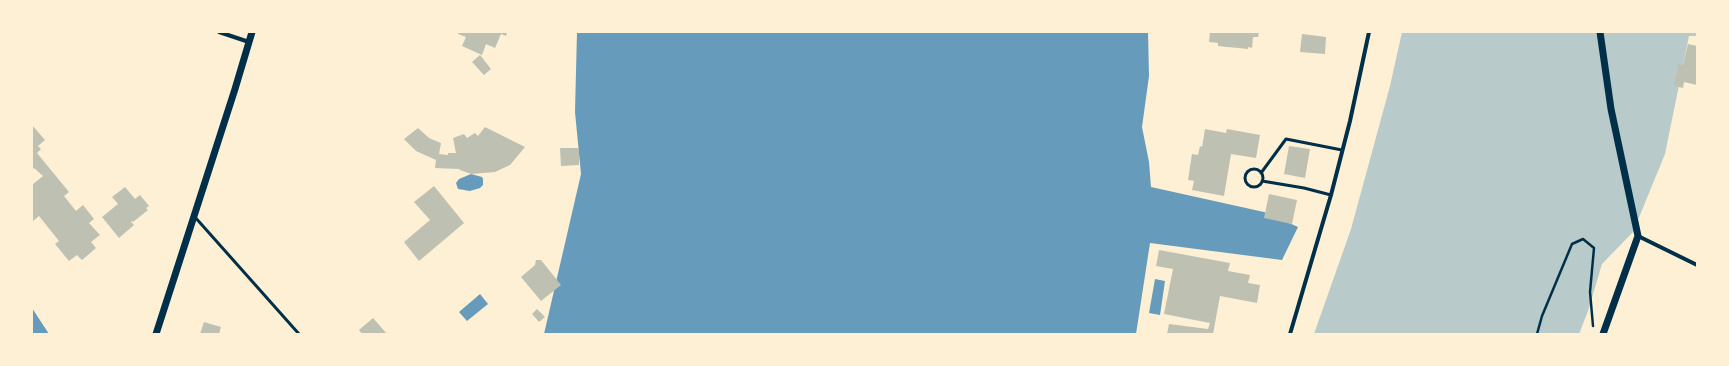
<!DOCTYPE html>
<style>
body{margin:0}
#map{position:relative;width:1729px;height:366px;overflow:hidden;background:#fdf0d5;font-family:"Asap Condensed",sans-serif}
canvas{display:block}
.frame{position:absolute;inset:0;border:33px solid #fdf0d5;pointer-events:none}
</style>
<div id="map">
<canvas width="1729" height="366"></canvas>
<div class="frame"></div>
</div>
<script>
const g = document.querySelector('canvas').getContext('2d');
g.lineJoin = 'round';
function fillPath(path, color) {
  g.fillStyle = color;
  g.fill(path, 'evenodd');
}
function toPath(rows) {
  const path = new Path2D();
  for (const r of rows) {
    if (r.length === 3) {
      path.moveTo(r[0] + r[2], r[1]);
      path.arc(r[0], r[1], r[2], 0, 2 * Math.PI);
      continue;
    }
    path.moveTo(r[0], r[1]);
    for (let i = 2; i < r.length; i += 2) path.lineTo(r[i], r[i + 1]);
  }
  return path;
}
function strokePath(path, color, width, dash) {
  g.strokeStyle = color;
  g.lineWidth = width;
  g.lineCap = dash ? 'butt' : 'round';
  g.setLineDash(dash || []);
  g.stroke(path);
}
fillPath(toPath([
 [1402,32,1697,32,1697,36,1689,36,1665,154,1633,232,1602,264,1588,311,1579,334,1314,334,1351,229,1390,86]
]), '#b9caca');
fillPath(toPath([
 [577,32,1148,32,1149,76,1142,127,1149,162,1151,187,1264,212,1298,227,1282,260,1150,243,1136,334,544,334,581,174,575,112],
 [471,174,482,177,483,179,483,185,480,188,470,191,458,189,456,183,459,179],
 [1155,279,1165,281,1160,315,1149,313],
 [480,294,488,304,467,321,459,312],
 [32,308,49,334,32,334]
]), '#669bbc');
fillPath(toPath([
 [459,32,507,32,506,36,501,34,495,48,486,44,482,55,462,46,466,37,458,34],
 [1210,32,1259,32,1258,37,1253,37,1252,48,1248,47,1248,49,1218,46,1218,43,1209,42],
 [1302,34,1326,37,1325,54,1300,52],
 [1688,44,1697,46,1697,85,1684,82,1683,88,1674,86,1678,64,1683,65],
 [480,55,491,69,484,75,472,62],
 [32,125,45,140,38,146,41,149,37,153,69,192,64,196,76,211,83,205,94,219,89,223,100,235,91,242,96,248,82,260,77,255,69,261,55,244,59,241,39,216,33,221,32,220,32,185,43,176,34,168,32,170],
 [485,127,525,147,510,165,495,172,471,174,460,170,459,169,435,168,436,160,416,151,404,139,418,128,429,138,441,143,439,154,448,155,448,153,456,153,453,138,464,134,467,138,475,133,478,136],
 [1205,129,1226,133,1227,129,1260,135,1256,158,1231,154,1224,196,1192,190,1194,181,1188,180,1192,154,1198,155,1200,146,1202,147],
 [1289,146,1310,149,1305,178,1284,174],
 [560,148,579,148,579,165,561,166],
 [434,186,464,223,419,261,404,242,430,220,414,202],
 [125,187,135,199,140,195,149,206,146,208,148,210,133,222,132,221,131,222,134,225,119,238,102,217,118,204,112,197],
 [1269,194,1297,200,1292,224,1264,218],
 [1159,250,1230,263,1228,271,1250,275,1248,283,1260,285,1257,303,1220,296,1213,334,1167,334,1169,324,1208,329,1210,323,1164,314,1173,269,1156,266],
 [536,260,541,260,561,285,541,301,521,277,535,265],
 [537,309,545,317,539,322,532,314],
 [373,318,387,334,362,334,359,330],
 [204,322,221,327,219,334,200,334]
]), '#bec0b2');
strokePath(toPath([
 [1537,334,1542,316,1572,244,1583,239,1594,248,1590,292,1593,326]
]), '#003049', 2.5);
strokePath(toPath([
 [1254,178,9],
 [1261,173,1286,139,1342,150],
 [1262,181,1304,188,1331,195],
 [194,216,299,334]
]), '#003049', 3);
strokePath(toPath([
 [219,32,249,42],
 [1638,236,1697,265],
 [1290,334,1331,195,1350,121,1369,32]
]), '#003049', 4);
strokePath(toPath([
 [1600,32,1611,109,1638,236,1603,334],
 [156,334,235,89,252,32]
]), '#003049', 7);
</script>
